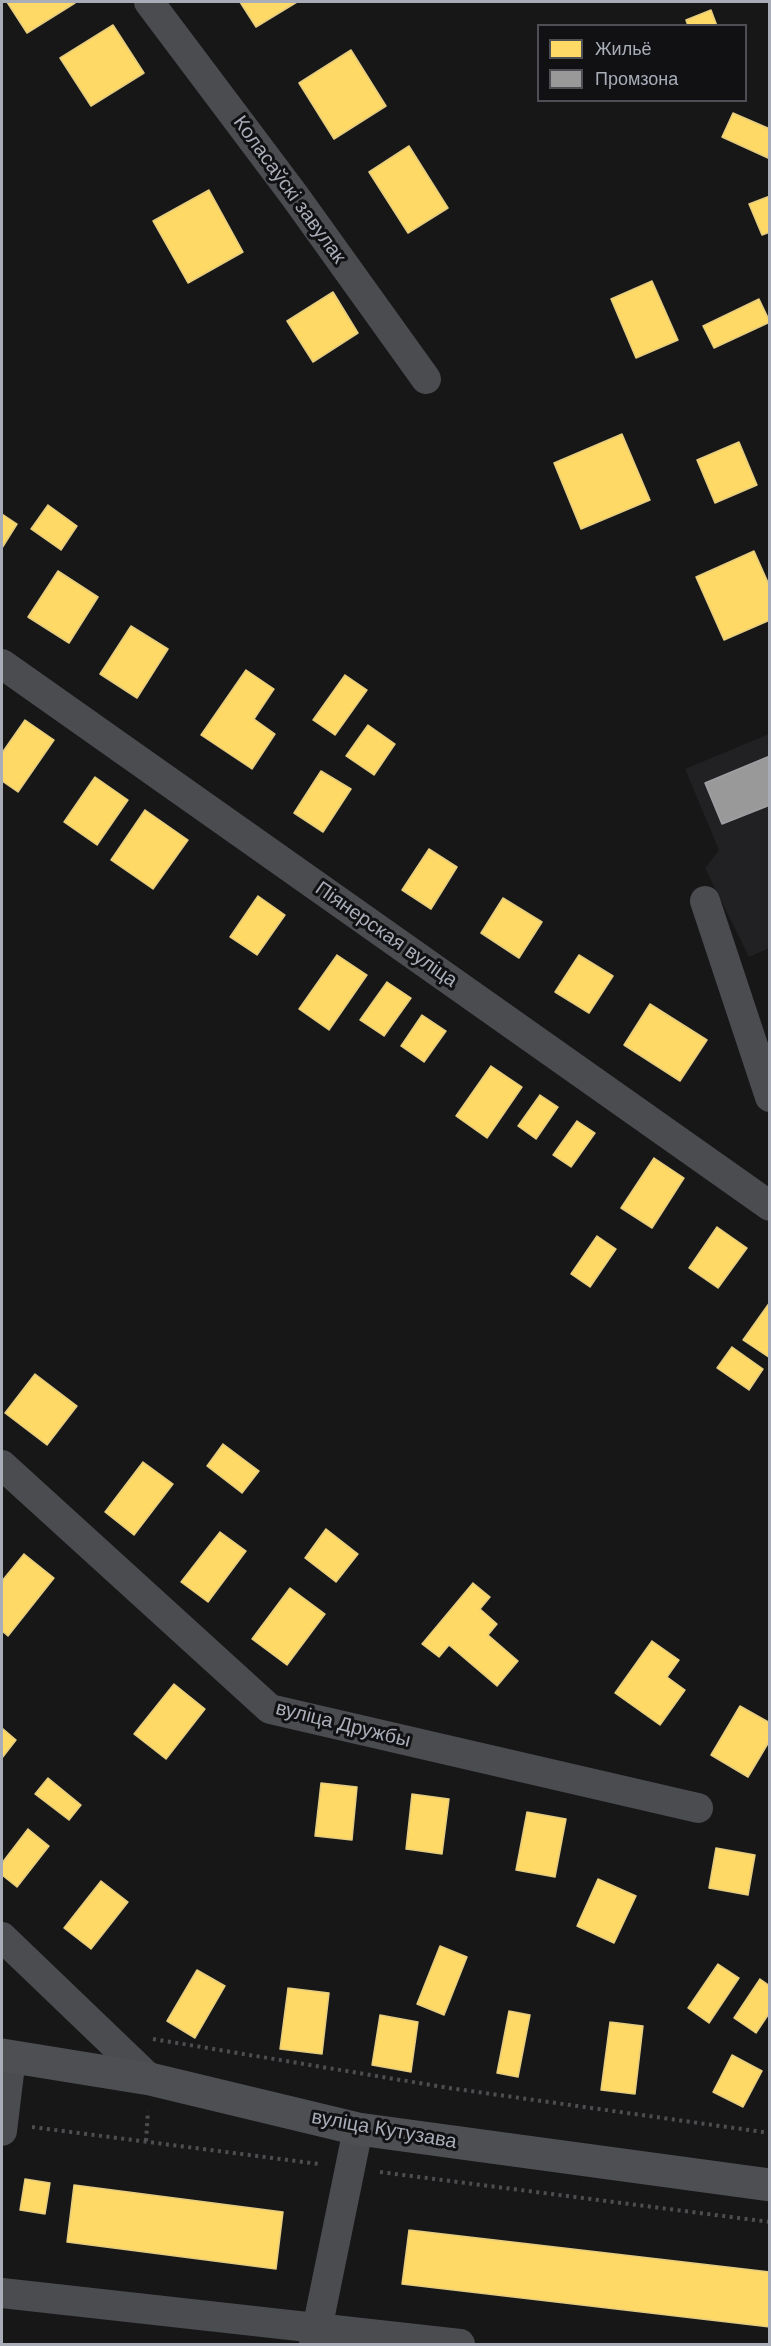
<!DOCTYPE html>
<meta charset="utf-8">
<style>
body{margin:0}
#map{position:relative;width:771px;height:2346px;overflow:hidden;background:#171717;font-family:Helvetica,sans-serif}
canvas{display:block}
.frame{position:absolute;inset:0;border:3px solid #a8adb8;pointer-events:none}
.legend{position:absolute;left:537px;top:24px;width:210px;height:78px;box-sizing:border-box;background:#111113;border:2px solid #4d4f55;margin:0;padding:8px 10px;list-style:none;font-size:18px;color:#a8adb8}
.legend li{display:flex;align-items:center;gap:12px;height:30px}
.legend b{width:30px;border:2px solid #4d4f55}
</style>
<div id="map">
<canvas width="771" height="2346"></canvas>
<div class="frame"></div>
<ul class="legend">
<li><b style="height:16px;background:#ffd966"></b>Жильё</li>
<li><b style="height:16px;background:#999"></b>Промзона</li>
</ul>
</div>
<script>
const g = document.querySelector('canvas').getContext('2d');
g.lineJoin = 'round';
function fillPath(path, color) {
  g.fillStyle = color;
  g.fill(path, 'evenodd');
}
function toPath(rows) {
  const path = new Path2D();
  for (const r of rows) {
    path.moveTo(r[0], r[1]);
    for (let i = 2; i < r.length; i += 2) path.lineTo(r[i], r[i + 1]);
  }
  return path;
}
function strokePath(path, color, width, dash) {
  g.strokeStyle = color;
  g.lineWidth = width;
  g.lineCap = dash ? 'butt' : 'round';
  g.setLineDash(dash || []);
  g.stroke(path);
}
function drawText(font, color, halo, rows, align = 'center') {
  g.font = font + ' Helvetica,sans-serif';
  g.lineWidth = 6;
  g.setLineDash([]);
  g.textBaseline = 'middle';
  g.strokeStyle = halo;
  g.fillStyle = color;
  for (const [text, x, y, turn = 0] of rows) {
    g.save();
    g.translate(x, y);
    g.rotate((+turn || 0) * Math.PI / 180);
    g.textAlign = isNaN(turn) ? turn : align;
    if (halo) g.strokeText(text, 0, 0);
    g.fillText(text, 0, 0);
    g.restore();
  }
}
fillPath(toPath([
 [769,734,769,948,749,957,705,868,719,850,685,769]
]), '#212123');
const homes = toPath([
 [7,2,74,2,75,3,27,33,7,2],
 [240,2,297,2,256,27,240,2],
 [711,10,717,26,688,26,686,20,711,10],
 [113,25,144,73,91,106,60,58,113,25],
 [351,50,386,106,334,139,299,83,351,50],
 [733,113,770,129,768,158,722,137,733,113],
 [409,146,448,208,408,233,369,172,409,146],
 [209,190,243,252,188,283,153,221,209,190],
 [770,196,770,232,762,235,749,204,770,196],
 [652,281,678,340,636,358,611,299,652,281],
 [333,292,358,333,313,362,287,321,333,292],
 [759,299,770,322,714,348,703,326,759,299],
 [622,434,650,500,581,529,554,463,622,434],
 [739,442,757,485,715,503,697,460,739,442],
 [48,505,77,526,61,550,31,529,48,505],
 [2,514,17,524,2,548,2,514],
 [754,551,770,587,770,620,724,640,696,577,754,551],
 [58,571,98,597,69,643,28,617,58,571],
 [131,626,168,649,137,698,100,674,131,626],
 [246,670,274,689,254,719,275,734,252,769,201,735,246,670],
 [345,675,367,690,335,735,313,720,345,675],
 [25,720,54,740,18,792,2,781,2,753,25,720],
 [368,725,395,744,374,775,346,756,368,725],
 [321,771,351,789,323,832,294,813,321,771],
 [95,777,128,800,97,845,64,822,95,777],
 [145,810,188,840,153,889,111,860,145,810],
 [429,849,457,867,431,909,402,890,429,849],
 [258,896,285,915,257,955,230,937,258,896],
 [503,898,542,922,519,958,481,933,503,898],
 [337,955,367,975,329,1030,299,1009,337,955],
 [579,955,613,976,589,1013,555,992,579,955],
 [387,982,411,998,384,1036,360,1020,387,982],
 [650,1004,707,1040,680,1081,624,1045,650,1004],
 [422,1015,446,1031,424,1062,401,1046,422,1015],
 [491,1066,522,1087,487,1138,456,1116,491,1066],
 [540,1095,558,1107,536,1139,518,1126,540,1095],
 [577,1121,595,1133,571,1167,553,1155,577,1121],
 [654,1158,684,1178,652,1228,621,1208,654,1158],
 [717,1227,747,1248,718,1288,689,1268,717,1227],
 [597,1236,616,1249,590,1287,571,1274,597,1236],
 [770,1302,770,1358,743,1340,770,1302],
 [732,1347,763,1369,749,1390,717,1368,732,1347],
 [35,1374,77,1406,47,1445,5,1413,35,1374],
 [223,1444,259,1471,242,1493,207,1466,223,1444],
 [143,1462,173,1484,134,1535,105,1512,143,1462],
 [326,1529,358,1554,336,1582,305,1558,326,1529],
 [220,1532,246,1551,208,1602,181,1582,220,1532],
 [24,1554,54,1578,8,1636,2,1631,2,1581,24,1554],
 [473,1583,490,1597,480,1609,497,1624,488,1635,518,1661,497,1686,449,1645,439,1657,422,1644,473,1583],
 [290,1588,325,1614,287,1665,252,1639,290,1588],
 [652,1641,679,1660,667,1677,685,1690,660,1725,615,1693,652,1641],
 [174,1684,205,1709,166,1759,134,1734,174,1684],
 [740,1706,770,1723,770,1740,748,1777,711,1755,740,1706],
 [2,1728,16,1740,2,1758,2,1728],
 [48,1778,81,1805,69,1820,35,1794,48,1778],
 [321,1783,357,1787,352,1840,315,1836,321,1783],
 [412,1794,449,1799,442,1854,406,1849,412,1794],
 [527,1812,566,1819,555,1877,516,1870,527,1812],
 [28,1829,49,1846,17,1887,2,1875,2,1863,28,1829],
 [716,1848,755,1855,748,1895,709,1888,716,1848],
 [598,1879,636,1896,614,1943,577,1926,598,1879],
 [101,1881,128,1902,91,1949,64,1928,101,1881],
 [440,1946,467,1957,444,2015,417,2004,440,1946],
 [718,1964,739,1978,709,2023,688,2008,718,1964],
 [197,1970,225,1986,195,2038,167,2021,197,1970],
 [760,1979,770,1986,770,2012,756,2033,734,2018,760,1979],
 [288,1988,329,1993,322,2054,280,2049,288,1988],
 [509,2011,530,2015,518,2077,497,2073,509,2011],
 [380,2015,418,2022,411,2072,372,2065,380,2015],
 [610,2022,643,2026,635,2094,601,2090,610,2022],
 [732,2055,762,2071,743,2107,713,2092,732,2055],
 [25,2179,50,2183,45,2214,20,2210,25,2179],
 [74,2185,283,2212,276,2269,67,2242,74,2185],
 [409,2230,770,2272,770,2327,402,2284,409,2230]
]);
fillPath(homes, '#ffd966');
strokePath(homes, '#e5cc7f', 1.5);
const industry = toPath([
 [770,756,770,805,722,824,705,783,770,756]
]);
fillPath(industry, '#999');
strokePath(industry, '#9e9fa2', 1.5);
strokePath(toPath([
 [153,2039,449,2088,770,2133],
 [32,2127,319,2164],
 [146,2141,148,2111],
 [380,2172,770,2222]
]), '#4d4e52', 4, [3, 4.5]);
strokePath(toPath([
 [149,2,294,195,426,379],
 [2,664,770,1206],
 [705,901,770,1097],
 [2,1465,270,1709,698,1808],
 [2,1937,150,2079],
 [2,2131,11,2057],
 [2,2293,460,2344],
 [314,2344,358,2129]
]), '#4b4c50', 30);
strokePath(toPath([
 [2,2055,150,2079,358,2129,770,2185]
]), '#4d4f52', 33);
drawText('20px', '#a8adb8', '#111113', [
 ["Коласаўскі завулак",289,190,54],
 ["Піянерская вуліца",386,935,35],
 ["вуліца Дружбы",343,1725,14],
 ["вуліца Кутузава",384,2130,10]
]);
</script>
